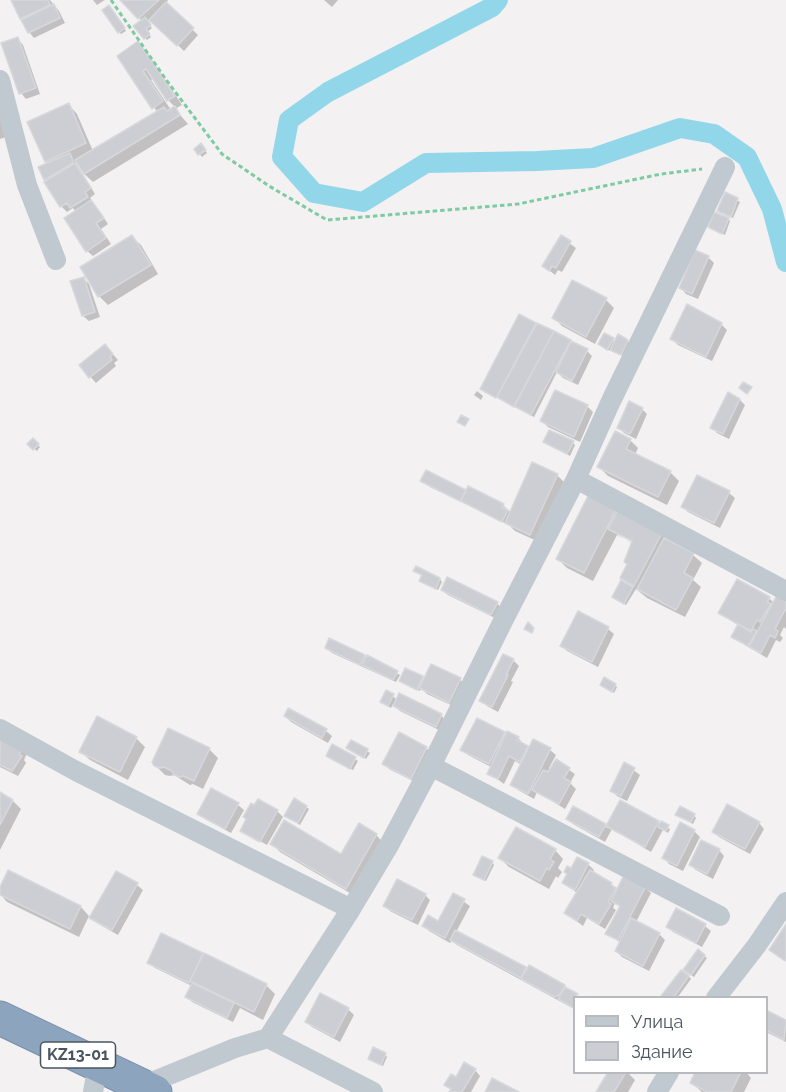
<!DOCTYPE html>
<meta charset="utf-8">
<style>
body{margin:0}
#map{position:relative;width:786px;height:1092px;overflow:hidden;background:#f3f1f1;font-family:Raleway,sans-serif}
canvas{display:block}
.legend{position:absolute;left:573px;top:996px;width:195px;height:78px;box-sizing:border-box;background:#fff;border:2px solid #b7bbbf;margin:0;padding:8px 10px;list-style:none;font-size:18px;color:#4a555e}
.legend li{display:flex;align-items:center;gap:12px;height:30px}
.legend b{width:30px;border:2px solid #b7bbbf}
</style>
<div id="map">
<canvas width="786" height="1092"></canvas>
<ul class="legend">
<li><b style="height:8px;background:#c0c9cf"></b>Улица</li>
<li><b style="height:16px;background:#ccced3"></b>Здание</li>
</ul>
</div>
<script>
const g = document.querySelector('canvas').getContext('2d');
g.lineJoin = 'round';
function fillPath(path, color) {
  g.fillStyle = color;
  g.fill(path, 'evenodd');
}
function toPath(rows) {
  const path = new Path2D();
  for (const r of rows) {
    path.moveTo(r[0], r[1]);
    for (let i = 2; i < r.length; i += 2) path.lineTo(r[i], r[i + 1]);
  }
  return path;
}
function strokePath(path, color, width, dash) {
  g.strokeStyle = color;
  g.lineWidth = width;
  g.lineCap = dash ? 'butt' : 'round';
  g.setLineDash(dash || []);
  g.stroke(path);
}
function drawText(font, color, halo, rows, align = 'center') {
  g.font = font + ' Raleway,sans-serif';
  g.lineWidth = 5;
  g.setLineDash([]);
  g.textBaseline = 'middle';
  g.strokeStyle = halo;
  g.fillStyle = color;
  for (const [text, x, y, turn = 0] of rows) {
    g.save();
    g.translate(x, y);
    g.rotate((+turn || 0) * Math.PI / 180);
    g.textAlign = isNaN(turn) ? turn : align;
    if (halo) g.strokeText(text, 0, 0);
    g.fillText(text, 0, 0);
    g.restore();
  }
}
fillPath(toPath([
 [13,0,50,0,59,11,65,23,34,38,29,32],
 [93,0,105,0,97,5],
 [122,0,168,0,166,4,198,35,184,51,150,19,147,22,152,28,147,32,151,37,147,40,145,38,142,21],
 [324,0,338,0,332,7],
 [111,9,126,31,121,34,119,32],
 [18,39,23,45,40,94,26,99,21,93],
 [138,43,147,52,182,105,175,109,188,124,93,182,81,171,95,194,90,198,108,224,101,229,111,244,93,256,87,251,76,212,73,208,67,212,61,206,46,183,48,182,40,168,49,164,46,161,69,105,77,114,93,151,158,113,119,57],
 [154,78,168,100,176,108,171,110,151,80],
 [0,103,9,136,0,139],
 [203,148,207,153,202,157,196,149],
 [725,194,740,202,733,218,721,213],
 [728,219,730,221,725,235,710,227],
 [132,237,141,245,158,274,108,305,99,296,82,267],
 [561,237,576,248,562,272,558,270,555,275,544,266],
 [708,257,714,263,698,299,686,294,681,288],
 [83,278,89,284,100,317,89,321,83,316],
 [606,300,614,308,595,344,562,326,554,318],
 [520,316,587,351,592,356,578,385,563,378,557,372,534,417,484,391],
 [721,324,727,330,712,361,678,345,672,339],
 [618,336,630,343,623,356,611,349,610,351,602,346,613,340,615,342],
 [111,352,118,360,114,363,116,366,96,383,81,366],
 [477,391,483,396,481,400,474,395],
 [555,392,588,407,593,412,580,442,548,427,542,421],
 [740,400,745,405,729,439,717,433,712,427],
 [642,409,647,414,636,439,624,433,618,427],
 [33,440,40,447,37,451,29,444],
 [630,440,638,448,635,455,670,472,679,481,667,505,608,476,599,467],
 [545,442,573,443,575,445,570,456],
 [427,472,467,492,503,505,511,513,557,475,566,484,539,542,515,531,509,525,428,486,422,480],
 [729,493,735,498,720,528,688,512,682,506],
 [590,496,661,534,668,542,693,555,702,563,693,580,701,587,685,617,647,598,636,589,626,605,613,597,630,586,622,578,629,565,633,544,617,535,593,581,567,568,558,559],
 [618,532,640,543,638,546,618,536],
 [416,568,440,579,442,582,438,590,423,583,421,581,423,576,415,571],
 [442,590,497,603,502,609,497,619,448,595],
 [769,598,774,603,786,599,786,629,784,627,780,635,783,638,780,642,776,640,767,658,735,639,739,626,720,613],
 [578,613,608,629,614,634,598,667,567,651,562,646],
 [326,648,364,656,400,675,396,682,332,653],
 [513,660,519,666,511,681,513,682,498,712,487,706,481,700],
 [432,666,460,680,466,685,455,707,427,694,421,688,420,691,401,681,422,678,425,680],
 [602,685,615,685,617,687,614,693],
 [393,696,397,700,441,715,446,721,441,731,400,711,393,704,391,708,381,702],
 [285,716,326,731,332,736,328,743,291,722],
 [477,720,507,736,518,738,530,750,534,741,550,750,556,755,549,768,552,770,556,761,575,774,570,783,576,789,565,809,537,792,534,799,518,790,512,785,522,765,515,761,504,784,489,773,491,767,468,755,462,750],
 [0,732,29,749,24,760,26,763,18,776,0,767],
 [399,734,426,748,432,754,417,783,389,769,384,763],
 [136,738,145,747,128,780,90,760,81,752],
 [333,746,358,761,353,770,330,758],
 [348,748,367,751,370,753,366,759],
 [209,749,218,758,203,789,193,784,190,785,174,775,170,776,165,775,155,765],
 [625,764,640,775,627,801,617,796,611,790],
 [212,790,238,805,244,810,231,833,205,819,199,813],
 [0,794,13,801,21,809,0,850],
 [621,802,670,829,668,833,663,830,651,852,612,829,605,842,573,824,568,818,605,826,607,828],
 [306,807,309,809,300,825,289,818],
 [277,811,283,817,267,845,246,833,246,835,242,831],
 [694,815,696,818,693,824,679,817],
 [759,823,764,829,750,854,719,837,714,832],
 [359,825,377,836,385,844,355,896,280,852,272,844,341,856],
 [694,831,700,837,683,871,669,864,664,858],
 [555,850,563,859,558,868,562,872,558,878,556,876,549,889,509,867,500,858],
 [719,850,724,856,713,879,696,870,690,865],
 [578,859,588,864,594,870,592,873,611,884,618,891,645,887,651,893,636,922,659,934,665,940,649,971,622,957,616,951,621,943,607,933,621,907,615,903,613,908,616,910,605,929,587,918,583,926,566,913,577,893,564,883],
 [492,862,494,865,486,881,477,877],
 [9,872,81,907,89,916,79,937,7,902,0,894,0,890],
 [116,873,137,885,143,890,118,935,97,923,91,918],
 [425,895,430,900,418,925,390,911,385,905],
 [454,895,470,906,456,932,528,970,565,986,579,998,574,998,574,1009,457,945,452,940,450,943,429,931,423,926,439,923],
 [705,926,711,931,702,947,673,932,668,927],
 [698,951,707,958,694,977,684,970,691,979,677,998,664,998,663,996],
 [202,954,266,985,275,994,263,1020,240,1008,233,1022,192,1002,187,996,192,986,155,968,149,963],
 [348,1009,354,1015,340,1042,312,1027,307,1022],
 [766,1012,786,1022,786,1042,766,1032],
 [385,1054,387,1057,383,1066,372,1061],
 [475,1070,480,1076,471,1092,451,1092,452,1090,446,1085],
 [610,1072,627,1072,635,1080,628,1092,598,1092],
 [697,1072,746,1072,751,1078,744,1092,702,1092,692,1083]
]), '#0003');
strokePath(toPath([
 [498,0,492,7,328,92,289,120,282,157,314,193,363,202,426,163,537,161,593,158,680,128,714,134,747,157,772,209,786,262]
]), '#92d7e9', 20);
const building = toPath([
 [11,0,48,0,50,5,20,19,11,0],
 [120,0,159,0,138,19,120,0],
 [166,2,194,28,177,46,149,20,166,2],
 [54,4,60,18,28,33,21,20,54,4],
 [109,5,125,28,118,33,102,10,109,5],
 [145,17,151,25,146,29,150,34,144,39,133,26,145,17],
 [18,37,36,88,19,94,1,43,18,37],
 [138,41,175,96,167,101,146,69,143,71,163,101,152,109,117,56,138,41],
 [69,103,86,143,45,162,27,122,69,103],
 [175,106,180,115,84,174,75,160,164,107,167,111,175,106],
 [201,143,206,150,198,155,194,149,201,143],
 [70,153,73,161,72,164,44,180,38,167,70,153],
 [75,163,91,188,85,192,88,197,70,208,67,203,60,207,44,182,75,163],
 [725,192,738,198,731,217,717,211,725,192],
 [91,200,104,218,96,223,106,238,86,252,64,218,91,200],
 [714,212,729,218,722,234,708,227,714,212],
 [132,235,151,265,98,297,80,267,132,235],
 [561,235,571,241,556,268,552,266,549,271,542,266,561,235],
 [695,250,709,256,692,294,679,288,695,250],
 [84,277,95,312,82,316,70,281,84,277],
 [572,280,607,298,586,337,552,318,572,280],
 [687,304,722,323,706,357,670,339,687,304],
 [519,314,536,323,496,398,480,389,519,314],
 [537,323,554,331,514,407,497,397,537,323],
 [554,331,571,340,531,415,514,406,554,331],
 [604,333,614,338,607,350,598,344,604,333],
 [618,334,628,340,621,355,610,350,618,334],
 [571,341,588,349,572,381,556,372,571,341],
 [105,344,113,354,110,357,112,360,89,378,79,365,105,344],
 [743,382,752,387,747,394,739,388,743,382],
 [555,390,588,405,574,437,540,421,555,390],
 [728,392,740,399,723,434,710,428,728,392],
 [629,401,643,408,630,434,617,428,629,401],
 [461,415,469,419,465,426,457,422,461,415],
 [549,430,574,441,567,454,543,442,549,430],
 [615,431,631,439,626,449,671,471,658,497,597,467,615,431],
 [33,438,39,444,33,450,27,444,33,438],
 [532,462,558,474,530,535,505,523,532,462],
 [426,470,466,490,460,501,420,481,426,470],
 [697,475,730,491,714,523,681,507,697,475],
 [468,486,504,504,502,507,508,510,502,522,461,501,468,486],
 [589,494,617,508,584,573,556,559,589,494],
 [618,510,662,533,634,586,620,578,627,564,624,562,632,541,608,529,618,510],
 [664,538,694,553,684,573,693,578,676,610,637,589,664,538],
 [416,566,440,578,436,589,419,581,422,575,413,571,416,566],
 [447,577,498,602,491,615,441,590,447,577],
 [737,579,770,597,767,602,771,604,760,622,757,620,751,631,718,613,737,579],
 [621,580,633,587,624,604,612,597,621,580],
 [778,593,786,598,786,608,775,629,778,631,775,638,770,635,761,653,749,647,778,593],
 [578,611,609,627,592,662,560,646,578,611],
 [528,622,534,628,532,633,524,629,528,622],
 [738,624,751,632,753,629,757,631,748,646,731,637,738,624],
 [329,638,365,655,360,665,325,648,329,638],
 [503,654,514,659,506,675,508,675,492,707,479,701,503,654],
 [367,655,398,671,393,680,362,665,367,655],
 [431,664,461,678,449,703,419,688,431,664],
 [405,668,423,676,417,690,399,681,405,668],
 [604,677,616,684,612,692,600,685,604,677],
 [386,690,394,694,388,706,380,702,386,690],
 [399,693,442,714,436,727,393,706,399,693],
 [288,708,327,729,322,738,284,716,288,708],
 [97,716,137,737,120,772,79,752,97,716],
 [477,718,505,732,489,764,460,750,477,718],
 [168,728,210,748,194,781,183,776,180,777,174,775,172,771,164,767,160,768,154,766,152,762,168,728],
 [0,730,25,742,19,755,22,756,12,771,0,765,0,730],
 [507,731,519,737,517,740,528,746,520,762,509,756,498,779,487,774,507,731],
 [399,732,427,747,411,779,382,764,399,732],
 [533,739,551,748,528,794,510,785,533,739],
 [351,740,368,749,364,758,346,748,351,740],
 [332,744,356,757,350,769,326,756,332,744],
 [556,759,570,768,564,778,571,782,559,804,532,790,543,770,548,772,556,759],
 [624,762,635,768,621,796,610,791,624,762],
 [211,788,239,803,225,829,197,814,211,788],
 [0,792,13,800,0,825,0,792],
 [294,798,307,806,298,823,284,816,294,798],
 [258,799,278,810,260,842,240,831,246,819,243,817,251,803,254,805,258,799],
 [620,800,659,821,645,847,606,826,620,800],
 [727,804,760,822,745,849,712,832,727,804],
 [573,806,606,824,599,837,566,819,573,806],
 [680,806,695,814,691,822,675,815,680,806],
 [284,820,341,854,359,823,377,834,346,889,270,844,284,820],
 [661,821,669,825,666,831,658,827,661,821],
 [680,822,695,830,677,866,662,858,680,822],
 [516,827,556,849,550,859,554,862,549,870,547,868,540,881,498,858,516,827],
 [701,840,720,849,707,874,689,865,701,840],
 [482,856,493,861,484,880,473,875,482,856],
 [577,857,589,863,575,890,562,883,567,874,564,872,567,866,571,868,577,857],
 [8,870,81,906,70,929,0,895,0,887,8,870],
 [590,870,612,883,611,885,616,888,608,902,611,904,599,924,581,914,577,921,564,913,590,870],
 [116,871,138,883,112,930,89,918,116,871],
 [626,871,646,886,618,940,605,934,620,906,611,901,626,871],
 [397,879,426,894,412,920,383,906,397,879],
 [453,893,465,899,445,938,422,926,428,915,438,921,453,893],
 [676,908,706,924,696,943,666,927,676,908],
 [631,918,660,933,643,966,615,951,631,918],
 [786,924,786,959,785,961,769,950,786,924],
 [455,930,526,967,521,978,450,940,455,930],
 [161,933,203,953,189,983,147,963,161,933],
 [698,949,705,955,691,975,683,970,698,949],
 [204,953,267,984,254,1012,190,981,204,953],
 [529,965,565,985,560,994,555,997,521,979,529,965],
 [681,970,689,976,673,998,662,998,661,996,681,970],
 [192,983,234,1003,227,1018,185,997,192,983],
 [565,987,578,994,574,998,574,1008,558,999,565,987],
 [320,993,349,1008,334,1037,305,1022,320,993],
 [766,1010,786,1020,784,1040,766,1030,766,1010],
 [373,1047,386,1053,381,1065,368,1059,373,1047],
 [464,1062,476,1069,462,1092,449,1092,451,1089,444,1085,451,1074,456,1077,464,1062],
 [608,1072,626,1072,614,1092,596,1092,608,1072],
 [695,1072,741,1072,731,1092,707,1092,690,1083,695,1072],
 [492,1078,519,1092,485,1092,492,1078]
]);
fillPath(building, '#ccced3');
strokePath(building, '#d6d8dc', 1.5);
const highway = toPath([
 [0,1018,155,1092]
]);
strokePath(highway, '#778fa9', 35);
strokePath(toPath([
 [111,0,167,81,222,154,269,186,327,220,518,204,661,174,702,169]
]), '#7ccba3', 3, [4.5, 3]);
strokePath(toPath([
 [0,80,27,185,56,260],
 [576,479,786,591],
 [0,729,76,771,351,909],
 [431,766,720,916],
 [716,998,757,945,786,902],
 [268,1038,373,1092],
 [142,1086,235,1048,268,1038,351,909,388,847,431,766,503,621,576,479,611,401,725,167],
 [93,1092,98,1064],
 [657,1092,669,1072]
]), '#c0c9cf', 20);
strokePath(highway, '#8ca4bd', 33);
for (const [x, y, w] of [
 [78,1055,75]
]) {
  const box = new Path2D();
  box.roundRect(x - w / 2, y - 13, w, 26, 4.5);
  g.fillStyle = '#fff';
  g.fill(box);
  strokePath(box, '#4a555e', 1.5);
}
drawText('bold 16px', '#4a555e', null, [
 ["KZ13-01",78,1055]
]);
</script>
